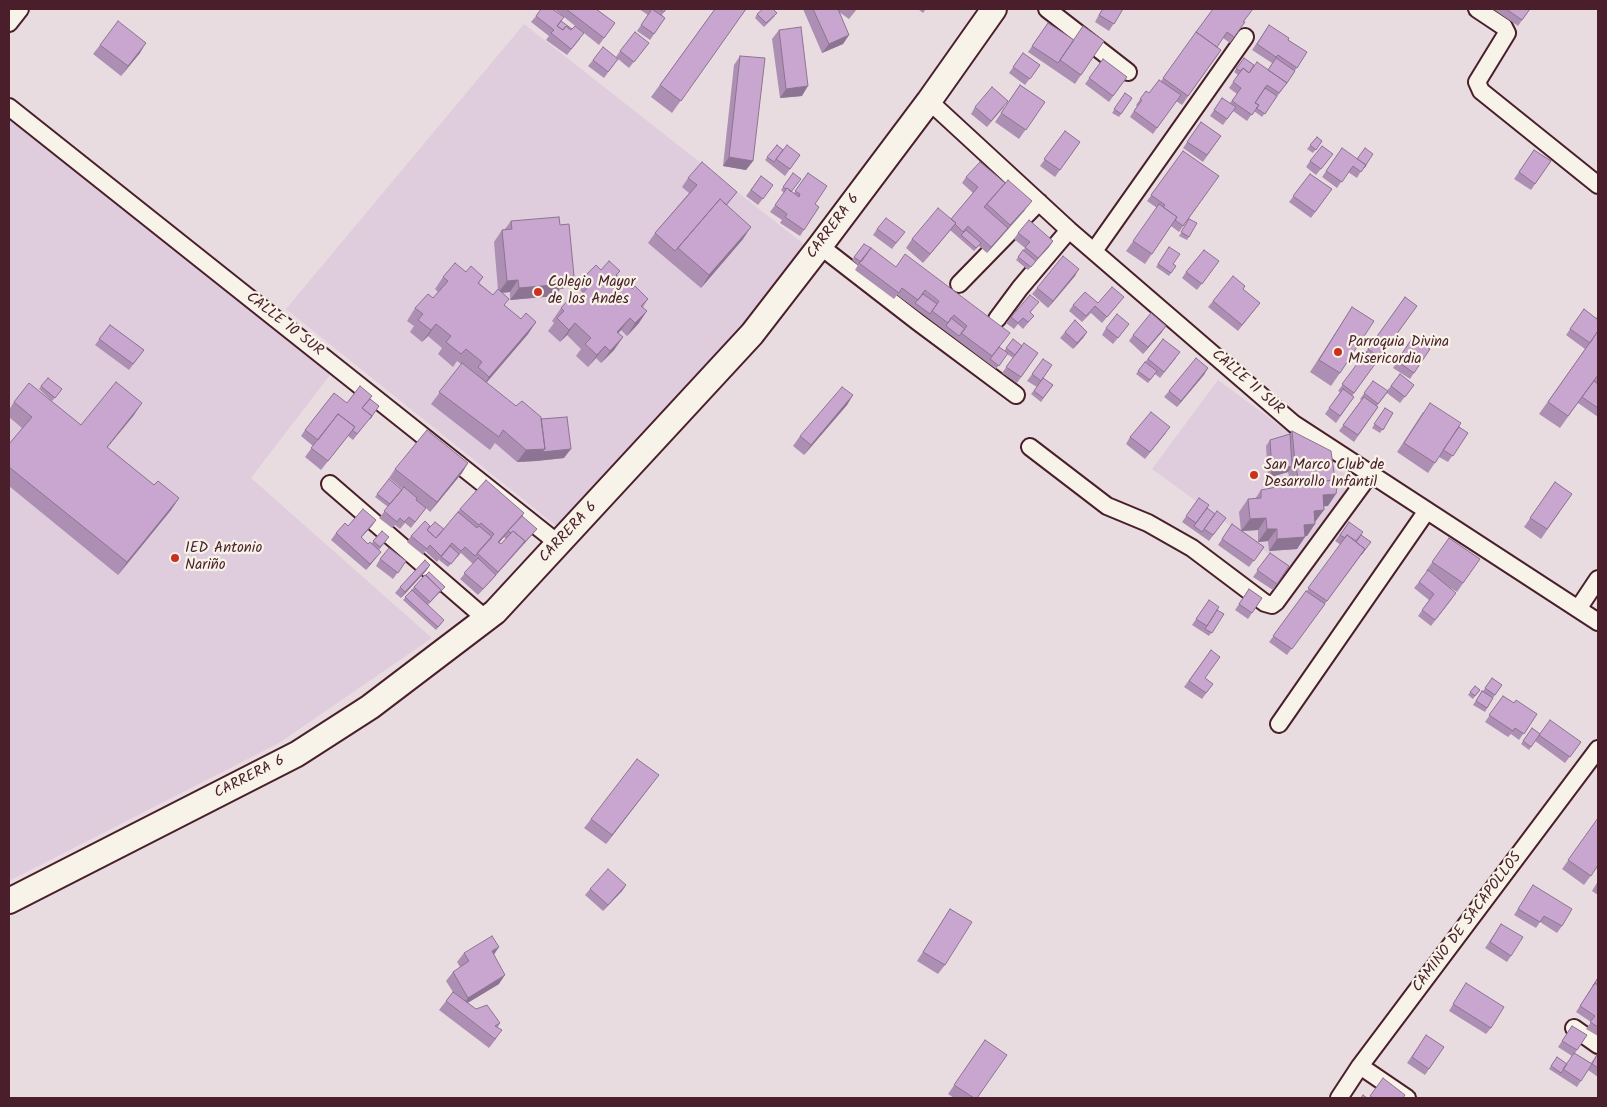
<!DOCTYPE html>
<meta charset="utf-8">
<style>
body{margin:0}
#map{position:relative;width:1607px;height:1107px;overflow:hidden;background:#e9dce1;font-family:Kalam,sans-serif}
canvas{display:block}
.frame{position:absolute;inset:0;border:10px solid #4a1f2b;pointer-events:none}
</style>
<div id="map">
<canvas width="1607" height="1107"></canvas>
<div class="frame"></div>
</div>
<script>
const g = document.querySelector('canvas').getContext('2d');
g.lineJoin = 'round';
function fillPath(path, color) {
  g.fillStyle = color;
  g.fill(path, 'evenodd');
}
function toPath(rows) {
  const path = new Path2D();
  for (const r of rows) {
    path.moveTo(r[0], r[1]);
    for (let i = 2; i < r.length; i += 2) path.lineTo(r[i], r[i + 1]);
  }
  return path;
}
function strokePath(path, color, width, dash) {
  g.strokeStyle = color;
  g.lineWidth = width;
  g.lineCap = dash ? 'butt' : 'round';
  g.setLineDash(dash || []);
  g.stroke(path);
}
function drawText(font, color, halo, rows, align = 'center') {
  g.font = font + ' Kalam,sans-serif';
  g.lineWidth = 4.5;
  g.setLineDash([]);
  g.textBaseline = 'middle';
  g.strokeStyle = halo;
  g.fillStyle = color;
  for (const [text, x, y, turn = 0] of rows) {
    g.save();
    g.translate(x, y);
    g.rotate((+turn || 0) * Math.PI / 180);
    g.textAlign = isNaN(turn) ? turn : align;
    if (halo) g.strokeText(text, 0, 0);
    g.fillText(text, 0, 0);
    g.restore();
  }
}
fillPath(toPath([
 [524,24,810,249,570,537,286,309],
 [15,114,333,371,251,478,432,638,279,743,9,881,9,122],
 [1218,380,1356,482,1291,570,1152,469]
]), '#dfccdc');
const street = toPath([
 [1047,9,1128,72],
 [1477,9,1504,27,1507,33,1477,82,1481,91,1598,185],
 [9,23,20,9],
 [929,101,1069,230,1294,424,1598,622],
 [9,107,559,544],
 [820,246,918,322,1016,395],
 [1094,251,1245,37],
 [959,284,1039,202],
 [997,319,1020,288,1069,230],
 [1030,447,1107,506,1148,523,1192,548,1265,603,1272,605,1276,602,1370,474],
 [330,484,486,619],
 [1578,609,1598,579],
 [1279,724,1426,512],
 [1574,1028,1598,1045],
 [1360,1066,1407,1098],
 [1339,1098,1360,1066,1598,749]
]);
const secondary = toPath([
 [9,901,297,754,370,707,495,612,752,334,820,246,929,101,994,9]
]);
strokePath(street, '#4a1f2b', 20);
strokePath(secondary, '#4a1f2b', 28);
strokePath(street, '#f7f3e8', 16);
strokePath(secondary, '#f7f3e8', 24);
fillPath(toPath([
 [554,9,596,9,615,23,599,45],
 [639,9,666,9,662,15,665,18,650,40,637,31,648,15],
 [715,9,746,9,672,113,651,97],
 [803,9,857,9,849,19,839,12,849,35,843,44,822,53],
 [918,9,926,9,923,13],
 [1102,9,1123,9,1109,31,1095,22],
 [1213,9,1245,22,1230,43,1223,38,1217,47,1221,50,1182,105,1176,101,1153,134,1130,117,1137,106,1136,105,1146,91,1149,93,1161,81],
 [1493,9,1530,9,1518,26],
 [757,14,775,16,764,27,755,18],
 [536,16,561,21,580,39,567,55,546,40,549,36,531,22],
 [1048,23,1074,40,1104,41,1075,84,1028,52],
 [1269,25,1288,40,1307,52,1287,83,1262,117,1254,111,1247,121,1233,111,1223,125,1210,116,1222,98,1230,103,1237,94,1229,88,1238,75,1234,72,1244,58,1254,65,1268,70,1272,63,1252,50],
 [779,30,802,96,780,98,772,39],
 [100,45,140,53,121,76,93,54],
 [644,49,629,68,618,59,604,78,588,66,593,60,616,57,620,51],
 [1023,53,1040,65,1025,85,1009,73],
 [740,56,753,161,746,170,723,166,734,65],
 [1103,59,1127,77,1109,102,1085,84],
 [1020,85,1045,102,1019,139,995,122],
 [1125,93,1132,98,1119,117,1112,113],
 [975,107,1004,107,987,127,971,114],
 [1201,122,1221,136,1203,162,1183,148],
 [1065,131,1080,142,1055,177,1040,166],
 [1317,137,1322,141,1313,153,1307,149],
 [777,145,783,150,800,155,785,176,765,160],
 [1342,148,1361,171,1357,178,1348,172,1337,188,1322,177],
 [1534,150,1551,161,1531,190,1514,179],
 [1183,151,1219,176,1179,232,1171,226,1145,264,1126,251,1157,208,1147,201],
 [1333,154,1316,175,1306,167,1310,161],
 [793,173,791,192,794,193,808,173,815,204,819,207,800,236,780,223,782,220,770,212,784,193,781,190],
 [1310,174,1332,189,1311,218,1289,202],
 [761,176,773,185,758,205,746,196],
 [966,177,1025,210,987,253,979,246,974,251,950,230,923,263,906,248,912,239,951,219,973,193,962,183],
 [688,178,737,192,727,205,743,239,701,288,648,243,655,233,689,193,682,187],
 [1189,219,1189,237,1187,240,1179,236],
 [511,221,560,225,574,276,565,288,560,289,555,296,510,300,510,292,502,293,504,305,521,319,536,322,528,334,486,383,516,406,541,419,564,458,536,461,517,462,495,443,490,450,431,404,461,364,457,361,453,367,438,354,442,348,428,336,422,342,410,332,414,326,407,321,415,308,433,298,438,292,435,289,443,277,466,272,483,277,479,283,493,295,498,290,494,242,502,230,505,229],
 [877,229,905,232,892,249,873,235],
 [1018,233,1053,241,1049,247,1028,270,1016,260,1025,248,1014,239],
 [864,244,1004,351,1013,339,1022,346,1038,353,1017,383,1002,373,1013,358,1007,354,996,369,897,295,894,299,855,270,858,265,852,260],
 [1169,247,1173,264,1176,266,1169,276,1156,267],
 [1214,268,1197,290,1182,278,1186,272],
 [601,270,620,271,617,275,632,289,648,299,643,307,639,323,627,336,621,330,618,333,623,337,614,350,601,363,596,358,588,367,576,356,581,349,567,335,560,342,548,331,554,323,552,321,561,308,577,299,583,293,577,288,586,275],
 [1075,276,1048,308,1032,294,1037,288],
 [1243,289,1260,303,1238,331,1208,307,1213,301],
 [1405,297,1417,306,1352,396,1354,397,1336,423,1325,414,1340,392,1338,391],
 [1098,303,1119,303,1102,323,1091,313,1082,322,1069,311,1073,305],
 [1352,307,1340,373,1331,386,1310,372],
 [1034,308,1030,313,1034,316,1023,329,1018,324,1014,329,1006,323,1011,317],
 [1584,309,1596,318,1598,315,1598,417,1578,403,1560,428,1539,414,1585,349,1566,335],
 [1129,324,1113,344,1102,335,1106,328],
 [110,325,144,350,129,370,95,345],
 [1065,332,1087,332,1083,338,1073,349,1060,338],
 [1162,332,1143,354,1129,341,1133,335],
 [1413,337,1430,349,1410,379,1393,368],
 [1163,339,1176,358,1160,378,1155,374,1148,383,1136,374],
 [1043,359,1043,378,1053,385,1041,402,1031,394,1037,387,1027,381],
 [1208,368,1177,407,1164,397,1169,391],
 [1400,374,1414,385,1400,403,1387,393,1377,406,1378,407,1354,442,1339,431,1361,400,1360,399,1373,381,1387,391],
 [41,386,59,393,52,401,39,389],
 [853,395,847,405,804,455,793,446,800,436],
 [370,399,379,406,353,440,348,436,321,470,305,457,313,446,301,436,305,430,347,403],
 [14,402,81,425,134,415,107,447,154,485,179,498,171,510,118,575,9,486,9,444,22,428,9,417,9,410],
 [1385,408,1393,413,1380,433,1372,428],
 [1423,412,1459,427,1468,433,1448,462,1439,457,1428,473,1397,452],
 [1292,431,1328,506,1324,506,1307,536,1305,536,1297,549,1269,551,1268,541,1258,542,1258,530,1242,531,1264,547,1249,567,1218,545,1232,524,1241,531,1239,512,1248,499,1255,499,1261,490,1291,484,1288,472,1268,478,1266,446,1270,440,1290,434],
 [1166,433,1145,459,1126,444,1130,437],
 [468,463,462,473,430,512,426,508,411,528,405,523,400,529,395,525,392,528,379,518,388,507,375,497,389,479,402,490,402,489,389,478,395,469],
 [1555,482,1572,494,1541,539,1524,527],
 [1199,498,1207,508,1215,514,1226,518,1209,541,1182,522],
 [460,509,524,513,522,516,532,535,478,595,460,579,473,564,461,553,448,567,439,560,440,558,437,562,425,551,423,555,407,542,411,536,430,526,444,529],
 [504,537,506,539,501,544,499,542],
 [376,520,361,538,368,544,371,544,382,531,387,540,379,550,376,558,366,570,331,540,336,533,348,526],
 [1349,522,1361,535,1371,542,1287,655,1269,642,1341,545,1335,541],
 [1449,538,1480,559,1457,592,1446,585,1452,599,1431,626,1418,616,1429,600,1414,588,1427,572,1426,571],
 [1270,553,1289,566,1273,590,1253,577],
 [380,559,406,561,393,579,376,566],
 [430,565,426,571,401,598,395,593,400,587],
 [414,587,442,590,428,605,442,623,436,630,403,600],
 [1249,589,1262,598,1248,619,1235,610],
 [1209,600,1217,610,1224,614,1209,636,1192,625],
 [1211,650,1205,678,1213,684,1202,699,1184,687],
 [1492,678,1502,685,1493,698,1485,712,1473,705,1482,691,1483,691],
 [1475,686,1480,690,1473,699,1468,695],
 [1503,696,1514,703,1537,714,1519,740,1511,734,1508,737,1485,722],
 [1532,728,1540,734,1581,742,1565,763,1535,741,1529,750,1521,744],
 [652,784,606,844,584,828,591,819],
 [1598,818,1598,866,1584,885,1562,869],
 [1598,881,1598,895,1592,891],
 [626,885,622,891,603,911,585,895,590,889],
 [1533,885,1562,926,1557,933,1540,922,1536,928,1514,915],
 [950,909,945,965,938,974,917,961],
 [1501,924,1511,956,1507,962,1485,948],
 [464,953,494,955,499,984,467,1003,476,1009,500,1023,498,1027,496,1039,489,1048,439,1010,453,992,446,981,453,972,460,967,457,962],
 [1598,977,1598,1036,1586,1029,1591,1022,1576,1012],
 [1462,989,1491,1028,1486,1034,1449,1011],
 [1572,1026,1587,1035,1575,1053,1591,1063,1598,1053,1598,1077,1588,1070,1577,1087,1549,1069,1557,1057,1567,1064,1572,1056,1558,1047],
 [1426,1035,1444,1047,1425,1075,1407,1063],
 [985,1040,977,1098,954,1098,948,1094]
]), '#ad8fb3');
fillPath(toPath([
 [849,35,843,44,822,53,829,44],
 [146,43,140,53,121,76,128,66],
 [808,86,802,96,780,98,786,89],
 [729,157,753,161,746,170,723,166],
 [1032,201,1025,210,987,253,991,247],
 [956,223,949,232,923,263,930,254],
 [751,227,743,239,701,288,709,275],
 [1053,241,1049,247,1028,270,1038,258],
 [1079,269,1075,276,1048,308,1053,301],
 [574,276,565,288,560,289,555,296,510,300,519,288,563,277],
 [518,280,510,292,498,293,507,281],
 [647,311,639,323,627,336,635,323],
 [630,318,621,330,608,344,617,332],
 [536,322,528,334,481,389,489,377],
 [575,323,567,335,560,342,569,330],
 [436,324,428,336,422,342,431,330],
 [1166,326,1162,332,1143,354,1148,347],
 [1087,332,1083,338,1073,349,1077,343],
 [623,337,614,350,601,363,610,351],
 [605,346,596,358,588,367,597,355],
 [1208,368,1204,375,1177,407,1181,401],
 [853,395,847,405,804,455,811,445],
 [142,403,134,415,98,459,107,447],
 [571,449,564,458,536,461,517,462,526,450],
 [468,463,462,473,430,512,437,502],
 [1292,466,1288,472,1268,478,1272,471],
 [1336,494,1328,506,1314,507,1323,495],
 [179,498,171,510,118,575,127,562],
 [1324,510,1315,522,1314,511],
 [524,513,518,522,508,531,504,537,492,551,498,542],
 [1266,518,1258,530,1241,531,1250,519],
 [376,520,372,526,356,543,361,537],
 [1315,524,1307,536,1296,537,1304,525],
 [537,529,532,535,478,595,498,572],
 [1267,529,1277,529,1268,541,1258,542],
 [1305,537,1297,549,1269,551,1277,539],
 [381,552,366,570,370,564],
 [430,565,426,571,401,598,405,592],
 [659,775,652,784,606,844,612,835],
 [626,885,622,891,603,911,608,905],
 [499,947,493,956,492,951],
 [505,975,499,984,461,1007,468,998]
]), '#8d7492');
const building = toPath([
 [541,9,552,9,564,17,557,26,563,30,566,26,571,30,575,26,584,33,571,49,551,33,554,30,536,16,541,9],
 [566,9,596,9,615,23,604,38,566,9],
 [652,9,665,18,654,34,641,25,652,9],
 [659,9,666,9,664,12,659,9],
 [715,9,746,9,681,101,660,85,715,9],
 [763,9,773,9,777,13,766,23,757,14,763,9],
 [813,9,838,9,849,35,829,44,813,9],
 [1103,9,1123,9,1114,24,1099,15,1103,9],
 [1213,9,1253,9,1243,22,1245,22,1234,37,1227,32,1217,47,1196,32,1213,9],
 [1506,9,1530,9,1522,20,1506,9],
 [118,21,146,43,128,66,100,45,118,21],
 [561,21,572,29,571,30,566,26,563,30,557,26,561,21],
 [1048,23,1074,40,1058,63,1032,46,1048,23],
 [1269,25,1289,38,1288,40,1307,52,1297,68,1278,55,1276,57,1257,44,1269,25],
 [1083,26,1104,41,1081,75,1060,60,1083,26],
 [801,27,808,86,786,89,779,30,801,27],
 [635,32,649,43,634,62,620,51,635,32],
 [1196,32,1221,50,1188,96,1163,78,1196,32],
 [603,47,618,59,608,72,593,60,603,47],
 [1023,53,1040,65,1030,79,1013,67,1023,53],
 [740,56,765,58,753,161,729,157,740,56],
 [1244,58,1254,65,1249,73,1243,68,1241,71,1236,69,1244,58],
 [1276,58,1295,71,1287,83,1268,70,1276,58],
 [1103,59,1127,77,1113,96,1089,78,1103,59],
 [1257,62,1287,83,1279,93,1267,85,1255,103,1259,105,1252,115,1232,101,1241,88,1233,82,1243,68,1249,73,1257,62],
 [1159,80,1181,95,1157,128,1134,111,1142,100,1140,99,1146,91,1149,93,1159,80],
 [1020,85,1045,102,1026,130,1001,113,1020,85],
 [992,87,1008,101,991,121,975,107,992,87],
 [1265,88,1277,96,1265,114,1256,108,1259,105,1255,103,1265,88],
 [1125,93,1132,98,1121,114,1114,109,1125,93],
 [1222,98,1236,107,1227,119,1214,110,1222,98],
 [1201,122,1221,136,1207,155,1187,142,1201,122],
 [1065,131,1080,142,1060,170,1044,159,1065,131],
 [1317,137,1322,141,1316,150,1310,145,1317,137],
 [777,145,783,150,774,162,767,157,777,145],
 [787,145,800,155,790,169,776,159,787,145],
 [1322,146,1333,154,1321,169,1310,161,1322,146],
 [1342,148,1366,165,1361,172,1353,166,1342,182,1326,171,1342,148],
 [1365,148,1373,154,1364,168,1366,165,1357,159,1365,148],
 [1534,150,1551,161,1535,184,1519,172,1534,150],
 [1183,151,1219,176,1183,226,1175,220,1177,217,1163,207,1165,205,1151,195,1183,151],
 [702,162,737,192,726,205,720,199,675,251,655,233,697,185,688,178,702,162],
 [980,162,1005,183,984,207,1008,228,991,247,968,226,963,232,955,224,956,223,951,219,978,187,966,177,980,162],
 [793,173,801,179,791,192,787,188,786,189,783,187,793,173],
 [808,173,827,186,815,204,819,207,804,230,785,217,787,214,775,205,787,188,799,197,800,194,795,191,808,173],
 [1310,174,1332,189,1315,212,1293,196,1310,174],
 [761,176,773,185,763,199,751,190,761,176],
 [1008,180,1032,201,1010,225,987,204,1008,180],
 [720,199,751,227,709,275,678,248,720,199],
 [1159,204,1177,217,1152,254,1133,241,1159,204],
 [938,208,956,223,930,254,912,239,938,208],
 [559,217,560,225,569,224,574,276,563,277,564,284,519,288,518,280,507,281,502,230,512,229,511,221,559,217],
 [886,218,905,232,896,243,877,229,886,218],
 [1189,219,1197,223,1189,237,1181,232,1189,219],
 [1029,220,1053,241,1038,258,1025,247,1030,242,1018,233,1029,220],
 [966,230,981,243,976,248,961,235,966,230],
 [864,244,871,248,861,262,854,257,864,244],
 [1169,247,1180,254,1173,264,1176,266,1171,273,1158,264,1169,247],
 [871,248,896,267,905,254,1010,333,992,356,961,333,967,326,954,315,948,323,932,311,939,301,925,290,918,300,902,288,899,293,859,263,871,248],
 [1023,250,1036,261,1031,267,1018,257,1023,250],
 [1204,250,1219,261,1202,284,1186,272,1204,250],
 [1063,256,1079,269,1053,301,1037,288,1063,256],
 [609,261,620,271,616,275,632,289,635,286,648,299,641,306,647,311,635,323,630,318,617,332,623,337,610,351,605,346,597,355,585,344,591,338,575,323,569,330,557,318,564,311,561,308,573,295,577,299,593,282,586,275,596,265,601,270,609,261],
 [455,263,466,272,471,266,483,277,478,283,493,295,498,289,509,299,504,305,521,319,526,313,536,322,489,377,478,367,482,362,466,349,461,354,446,342,451,336,436,324,431,330,418,320,423,314,415,308,428,294,433,298,448,281,443,277,455,263],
 [1233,276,1245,286,1243,289,1260,303,1242,325,1213,301,1233,276],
 [1112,287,1124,297,1107,317,1095,306,1086,316,1073,305,1085,292,1098,303,1112,287],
 [923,294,937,304,930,314,915,303,923,294],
 [1030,295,1039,302,1030,312,1034,316,1028,322,1023,318,1018,323,1011,317,1030,295],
 [1405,297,1417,306,1380,357,1368,349,1405,297],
 [1352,307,1374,321,1340,373,1319,360,1352,307],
 [1584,309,1598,320,1598,331,1590,343,1570,329,1584,309],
 [1151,313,1166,326,1148,347,1133,335,1151,313],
 [1117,314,1129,324,1118,338,1106,328,1117,314],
 [951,318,965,329,959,336,946,326,951,318],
 [1075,320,1087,332,1077,343,1065,332,1075,320],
 [110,325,144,350,133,364,99,339,110,325],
 [1598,331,1598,375,1568,416,1548,402,1598,331],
 [1413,337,1430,349,1414,373,1397,361,1413,337],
 [1013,339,1022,346,1015,355,1006,348,1013,339],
 [1163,339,1180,352,1164,372,1148,359,1163,339],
 [1024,343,1038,353,1021,377,1006,367,1024,343],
 [999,347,1008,353,999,366,990,359,999,347],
 [1366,352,1378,360,1354,393,1342,384,1366,352],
 [1196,358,1208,368,1181,401,1169,391,1196,358],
 [1043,359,1052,365,1041,381,1032,374,1043,359],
 [1145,362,1157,371,1150,380,1138,371,1145,362],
 [462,363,516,406,522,401,541,417,545,449,526,450,503,430,499,437,439,392,462,363],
 [1400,374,1414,385,1405,397,1391,386,1400,374],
 [48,378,62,389,55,398,41,386,48,378],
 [1043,378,1053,385,1043,398,1034,391,1043,378],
 [1373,381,1388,391,1378,404,1364,393,1373,381],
 [1594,381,1598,384,1598,408,1582,397,1594,381],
 [116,382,142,403,107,447,154,485,158,481,179,498,127,562,9,467,9,444,32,417,14,402,29,383,81,425,116,382],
 [360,386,372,396,362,408,372,416,357,434,352,430,355,427,338,414,318,440,305,430,334,393,347,403,360,386],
 [842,387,853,395,811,445,800,436,842,387],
 [1343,389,1354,397,1340,416,1329,408,1343,389],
 [1364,397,1378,407,1358,435,1343,425,1364,397],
 [370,399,379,406,370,419,372,416,362,408,370,399],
 [1430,403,1461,423,1435,463,1404,443,1430,403],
 [1385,408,1393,413,1383,430,1374,424,1385,408],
 [1151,412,1170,427,1150,452,1130,437,1151,412],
 [338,414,355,427,328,461,311,448,338,414],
 [567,417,571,449,542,452,545,449,541,419,567,417],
 [1459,427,1468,433,1453,456,1443,450,1459,427],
 [427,430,468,463,437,502,395,469,427,430],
 [1292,431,1331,451,1335,480,1299,483,1295,462,1292,431],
 [1290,434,1292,466,1272,471,1270,440,1290,434],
 [389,479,402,490,390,504,377,494,389,479],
 [486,480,524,513,498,542,501,544,513,531,525,541,498,572,477,553,494,534,481,523,479,525,460,509,486,480],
 [1338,480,1336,494,1323,495,1324,510,1314,511,1315,524,1304,525,1305,537,1277,539,1277,529,1267,529,1266,518,1250,519,1248,499,1261,498,1261,490,1302,482,1338,480],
 [1555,482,1572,494,1547,529,1530,518,1555,482],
 [404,487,417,498,416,500,426,508,415,522,409,517,404,522,400,518,397,522,384,511,404,487],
 [1199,498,1209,505,1196,523,1186,516,1199,498],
 [1207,508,1215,514,1202,532,1194,526,1207,508],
 [363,509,376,520,361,537,368,544,370,542,381,552,370,564,336,533,345,523,348,526,363,509],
 [1217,511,1226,518,1213,535,1204,529,1217,511],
 [458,512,477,528,479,526,492,537,475,556,465,547,461,551,452,543,441,556,430,545,427,549,411,536,425,521,430,526,427,530,436,538,458,512],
 [522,516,537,529,523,544,525,541,513,531,511,533,508,531,522,516],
 [435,522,444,529,436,538,427,530,435,522],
 [1349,522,1363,532,1356,541,1347,535,1345,538,1340,535,1349,522],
 [1232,524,1264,547,1254,561,1222,539,1232,524],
 [382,531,389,537,380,547,373,541,382,531],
 [1347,535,1365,549,1327,601,1308,588,1347,535],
 [1361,535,1371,542,1361,555,1365,549,1356,542,1361,535],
 [1449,538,1480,559,1463,583,1432,562,1449,538],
 [450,546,459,554,451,564,441,557,450,546],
 [389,548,406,561,398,573,380,559,389,548],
 [1270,553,1289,566,1277,584,1257,570,1270,553],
 [478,558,496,575,483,589,464,573,478,558],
 [425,560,430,565,405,592,400,587,425,560],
 [1428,570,1456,593,1435,620,1422,610,1434,594,1419,582,1428,570],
 [429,572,445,587,439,593,441,590,426,575,429,572],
 [425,575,441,590,430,602,414,587,425,575],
 [1249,589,1262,598,1252,613,1239,604,1249,589],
 [412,590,444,620,438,627,405,597,412,590],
 [1306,591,1325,604,1292,649,1273,636,1306,591],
 [1209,600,1219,607,1207,626,1196,619,1209,600],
 [1217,610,1224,614,1212,633,1205,629,1217,610],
 [1211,650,1220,657,1205,678,1213,684,1206,693,1189,681,1211,650],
 [1492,678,1502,685,1495,695,1485,688,1492,678],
 [1475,686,1480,690,1475,696,1470,692,1475,686],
 [1482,691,1493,698,1487,708,1476,701,1482,691],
 [1503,696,1514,703,1516,700,1537,714,1524,734,1515,728,1513,731,1489,715,1503,696],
 [1550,720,1581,742,1570,757,1539,735,1550,720],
 [1532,728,1540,734,1531,747,1523,741,1532,728],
 [637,759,659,775,612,835,591,819,637,759],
 [1598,818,1598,865,1591,876,1568,860,1598,818],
 [608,869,626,885,608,905,590,889,608,869],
 [1533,885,1572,909,1562,926,1544,916,1540,922,1518,909,1533,885],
 [950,909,972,922,945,965,923,952,950,909],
 [1501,924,1523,937,1511,956,1490,942,1501,924],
 [492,936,499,947,492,951,505,975,468,998,453,972,469,961,464,953,492,936],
 [1598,978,1598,985,1595,983,1593,986,1598,978],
 [1466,983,1504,1007,1491,1028,1453,1004,1466,983],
 [1595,983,1598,985,1598,1027,1590,1022,1595,1016,1580,1006,1595,983],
 [453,992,476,1009,487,1005,500,1023,495,1026,502,1030,495,1039,446,1001,453,992],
 [1572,1026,1587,1035,1577,1050,1562,1041,1572,1026],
 [1426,1035,1444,1047,1429,1069,1412,1057,1426,1035],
 [985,1040,1007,1055,977,1098,974,1098,954,1085,985,1040],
 [1574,1053,1592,1064,1598,1053,1598,1068,1592,1064,1581,1081,1563,1069,1574,1053],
 [1557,1057,1567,1064,1561,1073,1551,1066,1557,1057],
 [1383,1078,1405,1095,1403,1098,1373,1098,1370,1096,1383,1078],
 [1363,1095,1367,1098,1361,1098,1363,1095]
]);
fillPath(building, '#c9a6d0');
strokePath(building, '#8d7492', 1);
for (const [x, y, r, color] of [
 [538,292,5,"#c8321e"],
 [1338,352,5,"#c8321e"],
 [1254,475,5,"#c8321e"],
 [175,558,5,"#c8321e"]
]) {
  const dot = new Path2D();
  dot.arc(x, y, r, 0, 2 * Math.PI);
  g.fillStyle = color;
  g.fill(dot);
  strokePath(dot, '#f7f3e8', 2);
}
drawText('15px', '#4a1f2b', '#f7f3e8', [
 ["CARRERA 6",834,227,-53],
 ["CALLE 10 SUR",284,325,38],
 ["CALLE 11 SUR",1247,383,41],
 ["CARRERA 6",569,533,-47],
 ["CARRERA 6",250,778,-27],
 ["CAMINO DE SACAPOLLOS",1468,923,-53]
]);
drawText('15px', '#4a1f2b', '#f7f3e8', [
 ["Colegio Mayor",548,283],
 ["de los Andes",548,300],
 ["Parroquia Divina",1348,343],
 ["Misericordia",1348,360],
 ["San Marco Club de",1264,466],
 ["Desarrollo Infantil",1264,483],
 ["IED Antonio",185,549],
 ["Nariño",185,566]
], 'left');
</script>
